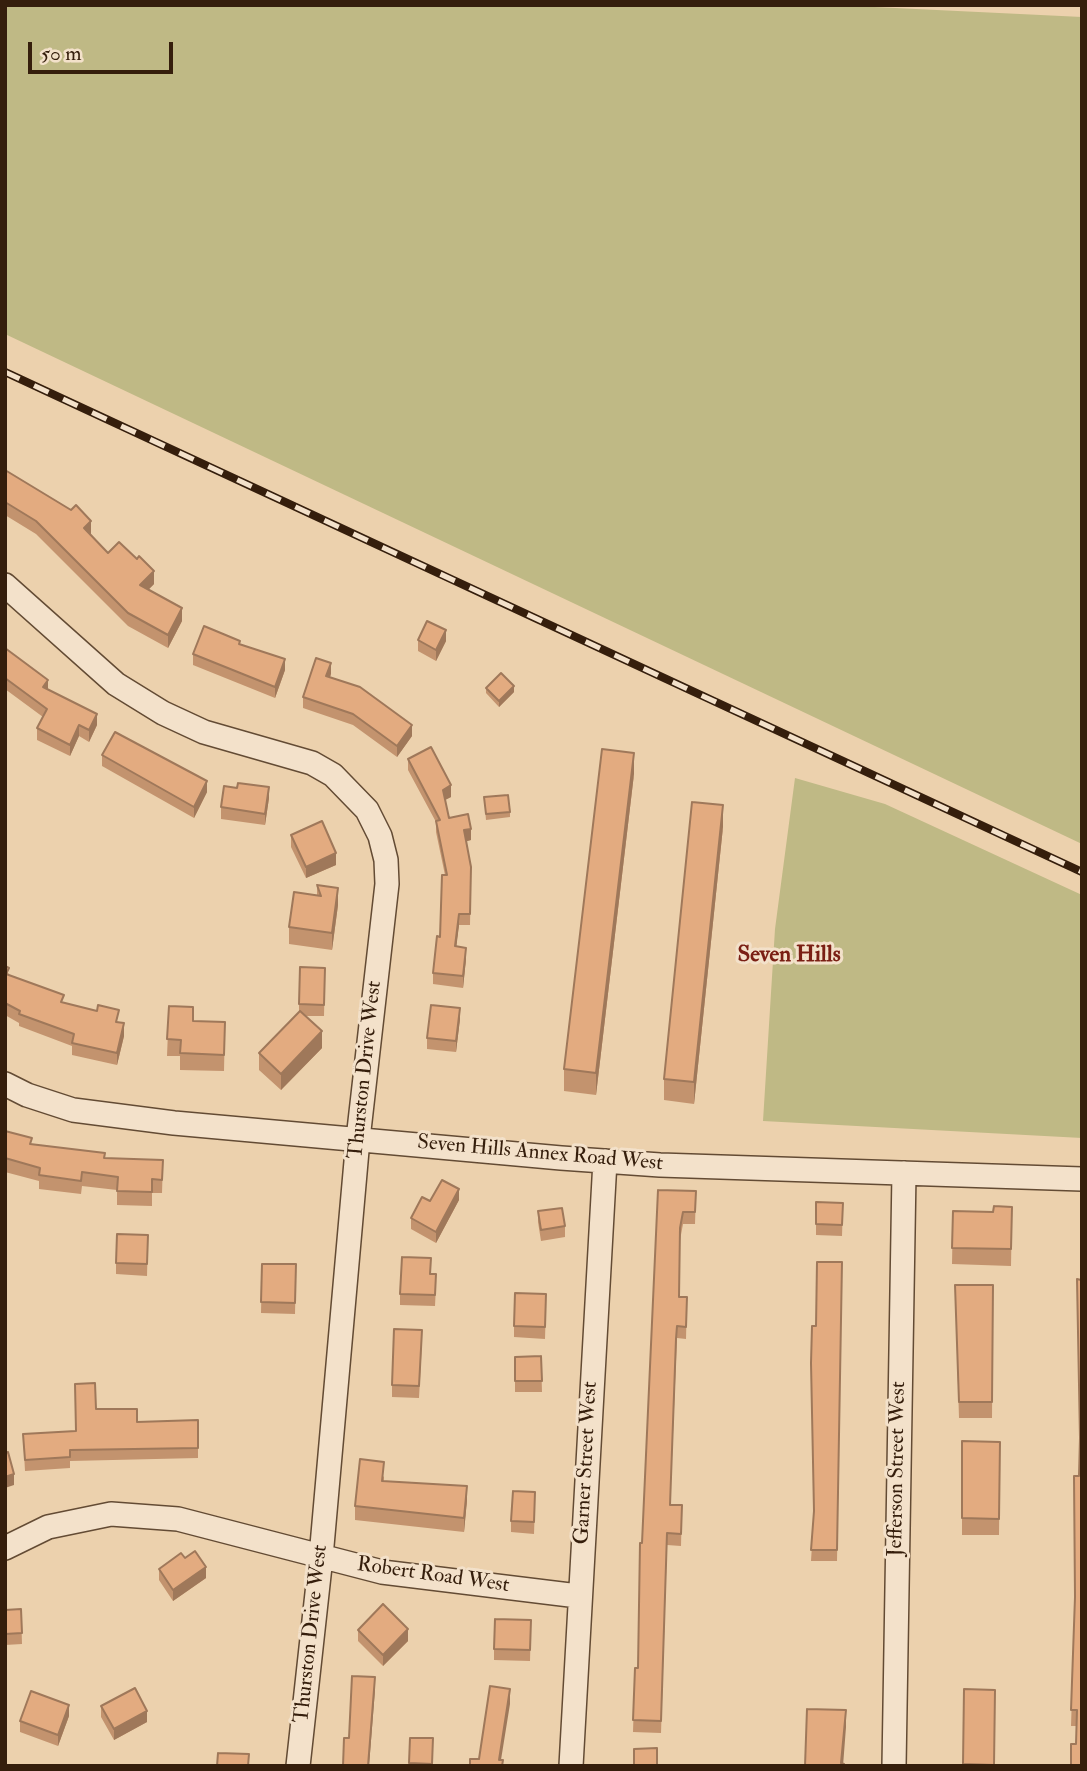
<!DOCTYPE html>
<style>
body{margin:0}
#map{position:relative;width:1087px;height:1771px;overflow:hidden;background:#ecd1ad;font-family:"IM FELL Double Pica",serif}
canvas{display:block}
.frame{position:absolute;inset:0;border:7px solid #351e0c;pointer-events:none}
.scale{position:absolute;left:28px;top:42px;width:145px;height:32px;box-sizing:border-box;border:4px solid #351e0c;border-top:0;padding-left:9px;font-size:21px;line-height:24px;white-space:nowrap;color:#351e0c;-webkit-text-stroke:5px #f3e1ca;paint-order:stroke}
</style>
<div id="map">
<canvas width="1087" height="1771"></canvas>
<div class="frame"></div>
<div class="scale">50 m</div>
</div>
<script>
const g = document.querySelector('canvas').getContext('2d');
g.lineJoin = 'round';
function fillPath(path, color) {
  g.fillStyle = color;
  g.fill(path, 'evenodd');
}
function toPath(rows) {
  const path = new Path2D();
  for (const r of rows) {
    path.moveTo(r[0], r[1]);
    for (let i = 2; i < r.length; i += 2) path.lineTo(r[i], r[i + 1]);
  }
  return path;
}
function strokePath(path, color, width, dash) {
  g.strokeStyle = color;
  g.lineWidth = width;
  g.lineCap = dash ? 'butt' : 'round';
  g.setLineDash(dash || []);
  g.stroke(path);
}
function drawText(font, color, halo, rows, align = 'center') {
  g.font = font + ' "IM FELL Double Pica",serif';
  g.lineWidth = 6;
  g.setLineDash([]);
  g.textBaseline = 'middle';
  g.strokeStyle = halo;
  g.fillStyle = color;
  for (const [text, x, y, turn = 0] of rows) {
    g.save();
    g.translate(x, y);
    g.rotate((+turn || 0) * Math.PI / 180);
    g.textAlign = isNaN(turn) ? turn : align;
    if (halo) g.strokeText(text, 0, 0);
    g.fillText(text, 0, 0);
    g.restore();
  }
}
fillPath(toPath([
 [5,5,833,5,1082,17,1082,844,5,334],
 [795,778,885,804,1082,895,1082,1138,763,1121,775,929]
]), '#bfb985');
const minor = toPath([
 [5,585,116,684,163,713,204,732,312,763,333,775,367,810,380,836,386,860,387,884,358,1139,321,1557,298,1766],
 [5,1084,27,1095,73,1110,174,1123,561,1158,660,1165,1082,1179],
 [5,1548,48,1527,111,1514,178,1519,382,1572,578,1596],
 [571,1766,605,1161],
 [894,1766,904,1173]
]);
strokePath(minor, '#634b34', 26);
strokePath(minor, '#f3e1ca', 23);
const rail = toPath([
 [5,372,1082,872]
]);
strokePath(rail, '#351e0c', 8);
strokePath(rail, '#f3e1ca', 5, [16]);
fillPath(toPath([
 [5,470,91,534,108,553,154,584,148,590,182,621,168,648,128,626,36,534,5,515],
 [418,640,446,641,436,661,418,651],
 [240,644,285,670,275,698,193,665,193,654],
 [5,648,48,690,97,725,89,742,79,736,70,756,37,740,37,728,43,717,5,689],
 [331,674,330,677,412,736,397,757,353,725,303,708,303,697],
 [486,688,514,692,499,707,486,693],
 [102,755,207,792,194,818,102,766],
 [408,759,451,797,445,800,449,818,471,840,466,841,471,867,470,925,459,925,456,947,466,959,463,988,433,984,433,973,440,937,445,875,436,832,436,822,408,770],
 [634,774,596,1095,564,1091,564,1069],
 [484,797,510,812,510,817,486,820],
 [269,798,265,825,221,819,221,807],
 [723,827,694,1104,664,1100,664,1079],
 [291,835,336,865,306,878,291,847],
 [317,885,338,905,332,950,289,944,289,927,317,895],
 [5,966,9,975,64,1003,119,1022,124,1036,117,1065,72,1055,72,1046,19,1026,19,1023,5,1015],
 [325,968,324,1016,305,1016,322,1048,281,1090,259,1070,259,1053,299,1012,299,1004],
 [169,1006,193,1021,225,1022,224,1071,180,1070,180,1056,167,1056],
 [460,1019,456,1052,427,1049,427,1038],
 [5,1131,32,1144,105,1158,163,1160,162,1193,152,1193,152,1206,117,1205,117,1190,82,1186,81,1194,39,1189,39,1181,5,1172],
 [658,1190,696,1191,695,1224,683,1224,680,1240,679,1297,687,1297,686,1339,677,1338,670,1505,682,1505,681,1546,667,1545,661,1733,633,1732,635,1668,638,1668,642,1543],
 [459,1200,436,1243,411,1229,411,1218,430,1201],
 [816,1202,843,1203,842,1236,816,1235],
 [1012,1207,1011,1266,952,1264,953,1211,993,1212],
 [538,1211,565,1226,565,1237,541,1241,538,1222],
 [148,1235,147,1276,116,1274,116,1263],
 [842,1262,837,1561,811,1561,814,1513,816,1326],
 [262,1264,296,1264,295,1314,261,1313],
 [430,1274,436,1285,435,1306,400,1305,400,1294],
 [955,1285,993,1285,992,1418,959,1418],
 [546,1305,545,1339,514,1337,514,1326],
 [422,1342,419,1398,392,1397,392,1385],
 [541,1356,542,1392,515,1392,515,1357],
 [96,1409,137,1422,198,1420,198,1458,70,1461,70,1468,25,1471,23,1434,76,1431],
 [962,1441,1000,1442,999,1535,962,1535],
 [1080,1446,1082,1766,1076,1744,1077,1726,1071,1726],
 [384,1476,384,1481,467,1500,464,1532,355,1520,355,1506],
 [535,1503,534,1534,511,1532,511,1521],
 [185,1558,206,1578,173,1601,159,1580,159,1569],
 [21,1609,22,1644,5,1645,5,1610],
 [531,1620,530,1661,494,1660,494,1649],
 [358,1630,408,1641,383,1666,358,1641],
 [964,1689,995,1690,994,1766,963,1766],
 [101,1706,147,1722,114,1740,101,1717],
 [69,1716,58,1746,20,1732,20,1721],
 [410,1738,433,1738,432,1766,409,1766]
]), '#c3936e');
fillPath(toPath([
 [91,521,91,534,84,540,84,528],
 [154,571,154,584,140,598,140,585],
 [182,608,182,621,168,648,168,635],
 [446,630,446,641,436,661,436,650],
 [285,659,285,670,275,698,275,687],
 [331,663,331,674,326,688,326,676],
 [48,680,48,692,43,687],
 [514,686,514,692,499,707,499,701],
 [97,714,97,725,89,742,89,730],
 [79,725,79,736,70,756,70,745],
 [412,725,412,736,397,757,397,746],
 [634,753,634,774,596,1095,596,1073],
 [207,781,207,792,194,818,194,807],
 [451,785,451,797,443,801,443,790],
 [269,787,269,798,265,825,265,814],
 [723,805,723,827,694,1104,694,1082],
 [471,829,471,840,464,842,464,830],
 [336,853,336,865,306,878,306,867],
 [338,888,338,905,332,950,332,933],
 [459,914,459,925,455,958,455,946],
 [466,948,466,959,463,988,463,976],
 [460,1008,460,1019,456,1052,456,1041],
 [124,1023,124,1036,117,1065,117,1053],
 [322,1031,322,1048,281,1090,281,1074],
 [459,1189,459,1200,436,1243,436,1232],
 [14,1474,14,1485,5,1488,5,1477],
 [467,1486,467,1500,464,1532,464,1518],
 [206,1567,206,1578,173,1601,173,1590],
 [408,1629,408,1641,383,1666,383,1655],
 [375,1677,375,1690,369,1766,368,1766],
 [510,1689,510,1704,500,1766,499,1760],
 [69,1705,69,1716,58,1746,58,1735],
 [846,1710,846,1727,843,1766,841,1766],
 [147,1711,147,1722,114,1740,114,1729]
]), '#9f785a');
const building = toPath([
 [5,470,71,510,76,505,91,521,84,528,108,553,119,542,137,559,139,556,154,571,140,585,182,608,168,635,128,613,36,521,5,502,5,470],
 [427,621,446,630,436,650,418,640,427,621],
 [204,626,240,641,239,644,285,659,275,687,193,654,204,626],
 [5,648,48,680,43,687,97,714,89,730,79,725,70,745,37,728,47,709,5,678,5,648],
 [316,658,331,663,326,676,360,687,412,725,397,746,353,714,303,697,316,658],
 [501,673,514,686,499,701,486,688,501,673],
 [115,732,207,781,194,807,102,755,115,732],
 [431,747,451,785,443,790,449,818,468,814,471,829,464,830,471,867,470,914,459,914,455,946,466,948,463,976,433,973,437,936,440,937,442,875,447,875,436,821,440,820,408,759,431,747],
 [602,749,634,753,596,1073,564,1069,602,749],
 [238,783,269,787,265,814,221,807,224,786,237,788,238,783],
 [508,795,510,812,486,814,484,797,508,795],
 [692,802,723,805,694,1082,664,1079,692,802],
 [322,821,336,853,306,867,291,835,322,821],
 [317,885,338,888,332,933,289,927,294,892,321,896,317,885],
 [5,966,9,968,6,974,64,995,61,1002,97,1011,98,1005,119,1010,116,1022,124,1023,117,1053,72,1043,74,1034,19,1014,20,1011,5,1003,5,966],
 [300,967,325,968,324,1005,299,1004,300,967],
 [431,1005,460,1008,456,1041,427,1038,431,1005],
 [169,1006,193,1007,193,1021,225,1022,224,1055,180,1053,181,1040,167,1039,169,1006],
 [300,1011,322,1031,281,1074,259,1053,300,1011],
 [5,1131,32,1138,30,1144,105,1153,104,1158,163,1160,162,1180,152,1179,152,1192,117,1191,118,1177,82,1172,81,1181,39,1175,40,1168,5,1158,5,1131],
 [442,1180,459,1189,436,1232,411,1218,422,1197,430,1201,442,1180],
 [658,1190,696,1191,695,1212,683,1212,680,1228,679,1297,687,1297,686,1327,677,1326,676,1339,670,1505,682,1505,681,1534,667,1533,661,1721,633,1720,635,1668,638,1668,640,1543,642,1543,658,1190],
 [816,1202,843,1203,842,1225,816,1224,816,1202],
 [994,1206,1012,1207,1011,1249,952,1248,953,1211,993,1212,994,1206],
 [562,1208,565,1226,541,1230,538,1211,562,1208],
 [1081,1211,1082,1211,1082,1256,1081,1211],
 [117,1234,148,1235,147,1264,116,1263,117,1234],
 [402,1257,431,1258,430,1274,436,1274,435,1295,400,1294,402,1257],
 [817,1262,842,1262,837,1550,811,1550,814,1511,811,1363,812,1326,816,1326,817,1262],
 [262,1264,296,1264,295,1303,261,1302,262,1264],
 [1082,1271,1082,1766,1071,1766,1071,1744,1076,1744,1077,1710,1071,1710,1075,1597,1074,1476,1079,1476,1080,1438,1077,1279,1081,1280,1082,1271],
 [955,1285,993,1285,992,1402,959,1402,955,1285],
 [515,1293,546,1294,545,1327,514,1326,515,1293],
 [394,1329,422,1330,419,1386,392,1385,394,1329],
 [541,1356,542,1381,515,1381,515,1357,541,1356],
 [95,1383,96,1409,137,1409,137,1422,198,1420,198,1448,70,1450,70,1457,25,1460,23,1434,76,1431,75,1384,95,1383],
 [962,1441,1000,1442,999,1519,962,1518,962,1441],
 [8,1452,14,1474,5,1477,5,1453,8,1452],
 [360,1459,384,1462,382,1481,467,1486,464,1518,355,1506,360,1459],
 [513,1491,535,1492,534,1522,511,1521,513,1491],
 [195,1551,206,1567,173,1590,159,1569,181,1553,185,1558,195,1551],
 [383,1604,408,1629,383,1655,358,1630,383,1604],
 [21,1609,22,1633,5,1634,5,1610,21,1609],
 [495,1619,531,1620,530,1650,494,1649,495,1619],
 [352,1676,375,1677,368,1766,343,1766,344,1738,349,1738,352,1676],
 [490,1686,510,1689,499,1760,503,1760,502,1766,470,1766,470,1759,479,1759,490,1686],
 [135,1688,147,1711,114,1729,101,1706,135,1688],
 [964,1689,995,1690,994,1765,963,1764,964,1689],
 [31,1691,69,1705,58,1735,20,1721,31,1691],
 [807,1709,846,1710,841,1763,844,1764,844,1766,805,1766,807,1709],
 [410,1738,433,1738,432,1764,409,1763,410,1738],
 [657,1748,657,1766,634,1766,634,1749,657,1748],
 [218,1753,249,1754,248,1766,217,1766,218,1753]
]);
fillPath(building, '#e3ab80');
strokePath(building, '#9f785a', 2);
drawText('21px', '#351e0c', '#f3e1ca', [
 ["Thurston Drive West",366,1070,-84],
 ["Seven Hills Annex Road West",540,1154,5],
 ["Garner Street West",587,1463,-87],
 ["Jefferson Street West",898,1469,-89],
 ["Robert Road West",433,1576,8],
 ["Thurston Drive West",312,1634,-84]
]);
drawText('bold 23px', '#7a1f14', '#f3e1ca', [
 ["Seven Hills",789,956]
]);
</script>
